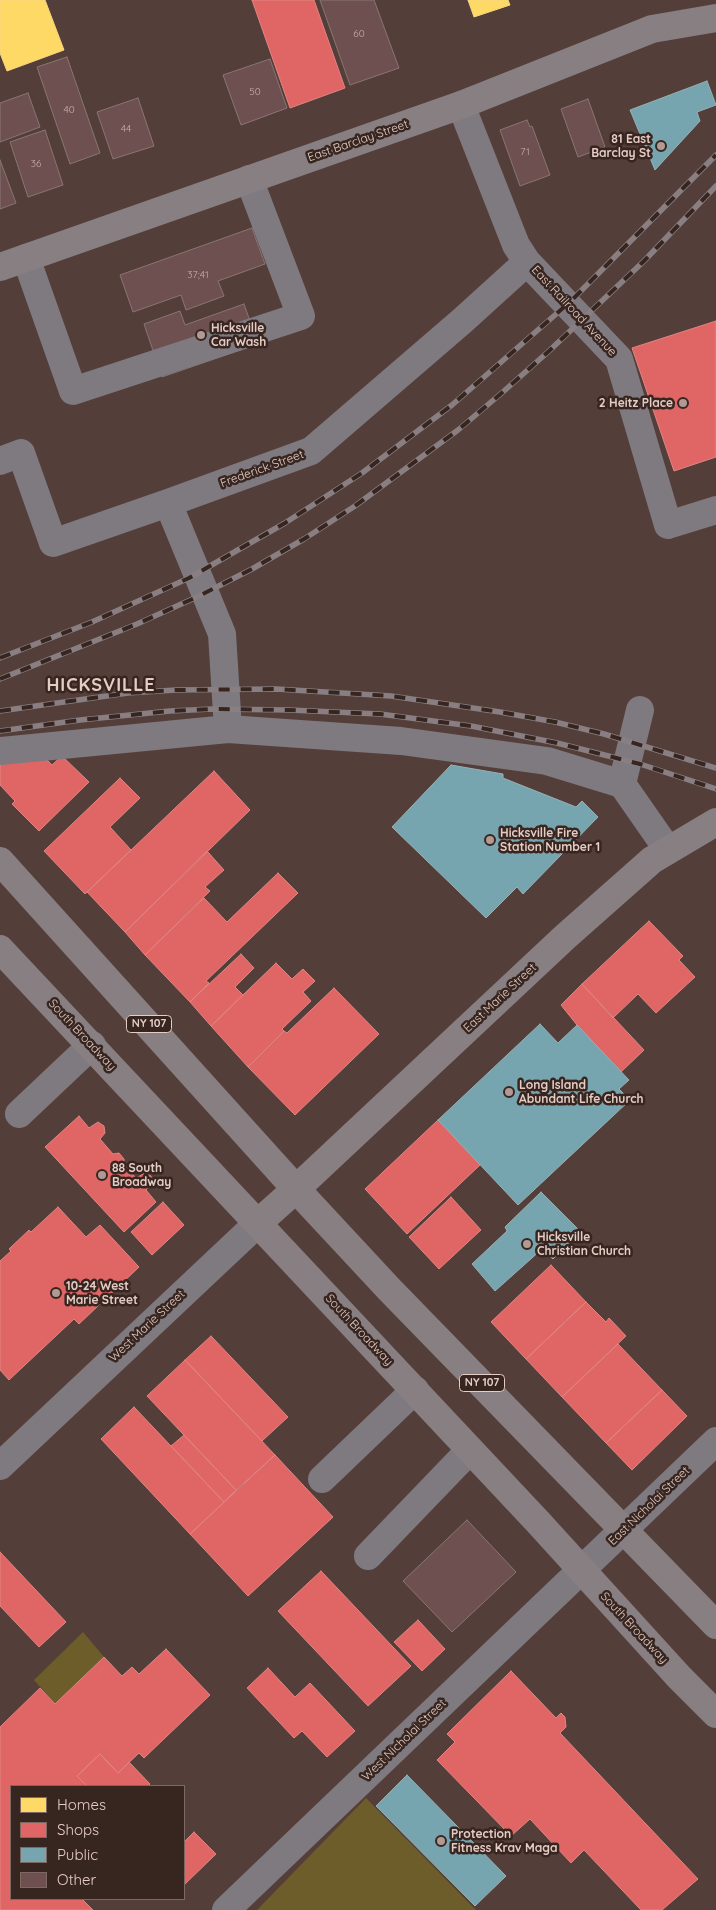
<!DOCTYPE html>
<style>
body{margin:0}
#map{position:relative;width:716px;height:1910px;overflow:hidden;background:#543e39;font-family:Quicksand,sans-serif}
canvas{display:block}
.legend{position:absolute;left:10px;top:1785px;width:175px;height:115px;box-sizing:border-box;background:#372520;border:1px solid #7d6862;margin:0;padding:6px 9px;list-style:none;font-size:15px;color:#e5ccc5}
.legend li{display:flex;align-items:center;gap:10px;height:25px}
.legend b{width:25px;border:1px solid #7d6862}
</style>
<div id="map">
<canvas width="716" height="1910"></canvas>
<ul class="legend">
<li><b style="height:14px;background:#ffd966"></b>Homes</li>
<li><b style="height:14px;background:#e06666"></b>Shops</li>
<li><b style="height:14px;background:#76a5af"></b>Public</li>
<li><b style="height:14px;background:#6f5051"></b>Other</li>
</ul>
</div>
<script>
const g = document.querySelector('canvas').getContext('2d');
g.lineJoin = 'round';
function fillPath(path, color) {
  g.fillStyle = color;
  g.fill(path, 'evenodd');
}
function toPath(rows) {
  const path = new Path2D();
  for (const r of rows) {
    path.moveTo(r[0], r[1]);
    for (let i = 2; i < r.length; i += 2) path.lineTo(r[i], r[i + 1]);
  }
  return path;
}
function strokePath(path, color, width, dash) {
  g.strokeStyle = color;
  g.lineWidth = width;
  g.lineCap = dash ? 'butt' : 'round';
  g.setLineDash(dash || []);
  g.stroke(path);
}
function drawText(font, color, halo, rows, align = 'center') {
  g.font = font + ' Quicksand,sans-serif';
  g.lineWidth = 5;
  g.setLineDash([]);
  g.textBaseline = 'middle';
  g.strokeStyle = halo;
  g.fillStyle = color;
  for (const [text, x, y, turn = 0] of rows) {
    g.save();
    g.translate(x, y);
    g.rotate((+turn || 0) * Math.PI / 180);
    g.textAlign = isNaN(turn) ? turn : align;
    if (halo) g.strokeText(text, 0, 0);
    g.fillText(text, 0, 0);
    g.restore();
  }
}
fillPath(toPath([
 [83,1632,104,1657,55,1704,34,1680],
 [366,1798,476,1910,257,1910]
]), '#6d5d2a');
const homes = toPath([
 [0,0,45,0,64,50,7,71,0,53,0,0],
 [468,0,508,0,510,5,474,17,468,0]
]);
fillPath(homes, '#ffd966');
strokePath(homes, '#f7d582', 1);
const shops = toPath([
 [252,0,314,0,345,88,290,108,252,0],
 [716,321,716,457,674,471,632,348,716,321],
 [43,756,52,765,62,756,89,782,39,831,12,804,15,801,0,785,0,763,43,756],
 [214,771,250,810,125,932,87,892,214,771],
 [120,778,140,798,110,827,131,850,85,894,44,851,120,778],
 [207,851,224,870,205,887,210,891,145,955,125,932,207,851],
 [278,873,298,893,206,981,209,983,190,1002,145,955,204,898,227,922,278,873],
 [649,921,683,956,679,960,695,977,656,1013,638,994,613,1018,582,984,649,921],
 [241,954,254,968,235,987,243,995,211,1026,190,1002,241,954],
 [276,963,292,979,303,969,315,981,303,992,311,1001,282,1029,284,1031,248,1067,211,1026,276,963],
 [582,984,644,1050,621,1072,577,1025,561,1005,582,984],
 [334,988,379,1034,295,1115,248,1067,284,1031,287,1033,334,988],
 [79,1116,89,1128,98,1122,104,1126,105,1133,100,1139,113,1154,119,1153,124,1159,124,1164,136,1178,145,1173,151,1176,152,1181,146,1190,156,1202,124,1232,45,1147,79,1116],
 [438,1120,480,1165,407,1234,365,1189,438,1120],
 [451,1197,481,1230,439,1269,409,1237,451,1197],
 [163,1202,184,1225,152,1255,131,1232,163,1202],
 [58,1207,86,1237,100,1225,139,1267,79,1324,74,1319,9,1380,0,1370,0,1261,11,1251,9,1249,29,1230,31,1232,58,1207],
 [551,1265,586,1302,526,1359,491,1322,551,1265],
 [586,1302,606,1322,609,1318,626,1336,562,1397,526,1359,586,1302],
 [211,1336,288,1417,262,1441,185,1360,211,1336],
 [618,1344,662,1390,606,1443,562,1397,618,1344],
 [185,1360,275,1455,236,1490,147,1396,185,1360],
 [662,1390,687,1416,632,1470,606,1443,662,1390],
 [134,1407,224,1502,190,1534,101,1439,134,1407],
 [184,1435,236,1490,224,1502,171,1446,184,1435],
 [275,1455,333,1517,248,1596,190,1534,275,1455],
 [0,1552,66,1622,39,1647,0,1606,0,1552],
 [321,1571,411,1666,368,1706,278,1611,321,1571],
 [418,1620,445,1649,422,1671,394,1642,418,1620],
 [166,1649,210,1695,144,1758,139,1753,118,1773,100,1754,77,1776,87,1786,11,1786,11,1899,82,1899,93,1910,0,1910,0,1727,40,1688,55,1704,104,1657,122,1676,132,1667,139,1674,166,1649],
 [268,1668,295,1697,310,1683,355,1731,327,1757,302,1731,294,1738,247,1688,268,1668],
 [511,1671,556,1718,561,1713,565,1717,566,1727,560,1733,698,1879,662,1910,641,1910,584,1850,571,1863,530,1819,511,1836,437,1760,455,1742,447,1734,511,1671],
 [100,1754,118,1773,129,1762,150,1784,148,1786,87,1786,77,1776,100,1754],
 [194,1832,216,1854,184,1885,184,1839,185,1841,194,1832]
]);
fillPath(shops, '#e06666');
strokePath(shops, '#e28582', 1);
const public = toPath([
 [707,81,716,105,697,112,700,121,655,170,630,110,707,81],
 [451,765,503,774,503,778,576,807,582,801,598,817,523,894,517,887,486,918,392,827,451,765],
 [540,1024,558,1043,577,1025,629,1080,619,1089,630,1100,518,1205,438,1120,540,1024],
 [541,1192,580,1231,553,1259,542,1249,495,1291,472,1264,507,1231,505,1227,541,1192],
 [407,1775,506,1876,475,1906,376,1806,407,1775]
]);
fillPath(public, '#76a5af');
strokePath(public, '#97b1b6', 1);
const building = toPath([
 [320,0,374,0,399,68,350,85,320,0],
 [67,57,100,153,70,164,37,67,67,57],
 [270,59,287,108,241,125,223,75,270,59],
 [28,93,40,127,0,142,0,103,28,93],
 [138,98,154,146,113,159,97,112,138,98],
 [588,99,605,147,578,157,561,109,588,99],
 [527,120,530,127,532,126,550,175,520,186,500,130,527,120],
 [45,130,63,185,28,197,10,142,45,130],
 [0,160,16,203,0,209,0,160],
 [252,228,265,264,218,281,224,296,186,310,181,295,133,312,120,275,252,228],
 [244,304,258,344,162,377,144,324,180,311,185,325,244,304],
 [467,1520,516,1572,452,1632,403,1581,467,1520]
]);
fillPath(building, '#6f5051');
strokePath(building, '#887673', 1);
strokePath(toPath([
 [461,105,516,245,527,262,619,359,668,525,716,510],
 [26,258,73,391,301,316,249,179],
 [0,461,21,453,53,543,168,503,311,451,462,321,527,262],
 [168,503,222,634,228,729],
 [0,751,228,729,401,741,547,761,622,784,668,850],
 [622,784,640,710],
 [19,1114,92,1045],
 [0,1466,258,1223],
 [322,1479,415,1390],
 [368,1556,470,1450],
 [226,1910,716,1441]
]), '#7f7980', 28);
strokePath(toPath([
 [0,267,461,105,652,29,716,18],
 [0,861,296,1189,389,1289,716,1625],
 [0,949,538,1522,679,1677,716,1714],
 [258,1223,296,1189,565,937,652,860,716,822]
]), '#887f83', 28);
const rail = toPath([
 [0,658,92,622,189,578,285,523,362,473,452,405,571,301,716,155],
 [0,679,137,624,199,596,252,569,304,539,355,506,458,430,504,391,549,351,644,261,716,186],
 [0,711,128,693,176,690,276,689,391,696,500,712,555,722,604,734,716,768],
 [0,731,80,720,170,711,212,709,289,710,380,714,471,726,557,743,640,764,716,789]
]);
strokePath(rail, '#897f82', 5.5);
strokePath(rail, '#372520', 4, [11]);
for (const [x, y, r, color] of [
 [661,146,5,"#b29a94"],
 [201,335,5,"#b29a94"],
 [683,403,5,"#b29a94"],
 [490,840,5,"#b29a94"],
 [509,1092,5,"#b29a94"],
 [102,1175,5,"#b29a94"],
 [527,1244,5,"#b29a94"],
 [56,1293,5,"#b29a94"],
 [441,1841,5,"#b29a94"]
]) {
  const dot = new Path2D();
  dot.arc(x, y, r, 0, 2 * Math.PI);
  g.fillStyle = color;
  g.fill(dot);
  strokePath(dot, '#372520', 2);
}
drawText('10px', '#c8ada8', null, [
 ["60",359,34],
 ["50",255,92],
 ["40",69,110],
 ["44",126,129],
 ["71",525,152],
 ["36",36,164],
 ["37;41",198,275]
]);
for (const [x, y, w] of [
 [149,1024,45],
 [482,1383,45]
]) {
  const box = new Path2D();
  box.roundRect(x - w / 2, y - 8.5, w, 17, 4);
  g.fillStyle = '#372520';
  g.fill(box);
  strokePath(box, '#e5ccc5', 1);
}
drawText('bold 11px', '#e5ccc5', null, [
 ["NY 107",149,1024],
 ["NY 107",482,1383]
]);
drawText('bold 12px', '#e5ccc5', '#372520', [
 ["81 East",651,139,"right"],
 ["Barclay St",651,153,"right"],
 ["Hicksville",211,328],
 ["Car Wash",211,342],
 ["2 Heitz Place",673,403,"right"],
 ["Hicksville Fire",500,833],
 ["Station Number 1",500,847],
 ["Long Island",519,1085],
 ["Abundant Life Church",519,1099],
 ["88 South",112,1168],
 ["Broadway",112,1182],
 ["Hicksville",537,1237],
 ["Christian Church",537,1251],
 ["10-24 West",66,1286],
 ["Marie Street",66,1300],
 ["Protection",451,1834],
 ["Fitness Krav Maga",451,1848]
], 'left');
drawText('12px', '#e5ccc5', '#372520', [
 ["East Barclay Street",358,141,-19],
 ["East Railroad Avenue",574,311,47],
 ["Frederick Street",262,469,-20],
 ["East Marie Street",500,998,-43],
 ["South Broadway",82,1035,47],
 ["West Marie Street",147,1326,-43],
 ["South Broadway",359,1330,47],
 ["East Nicholai Street",649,1506,-44],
 ["South Broadway",634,1628,47],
 ["West Nicholai Street",404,1740,-44]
]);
g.letterSpacing = '1px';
drawText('bold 18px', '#e5ccc5', '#372520', [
 ["HICKSVILLE",101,686]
]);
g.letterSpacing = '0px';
</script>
